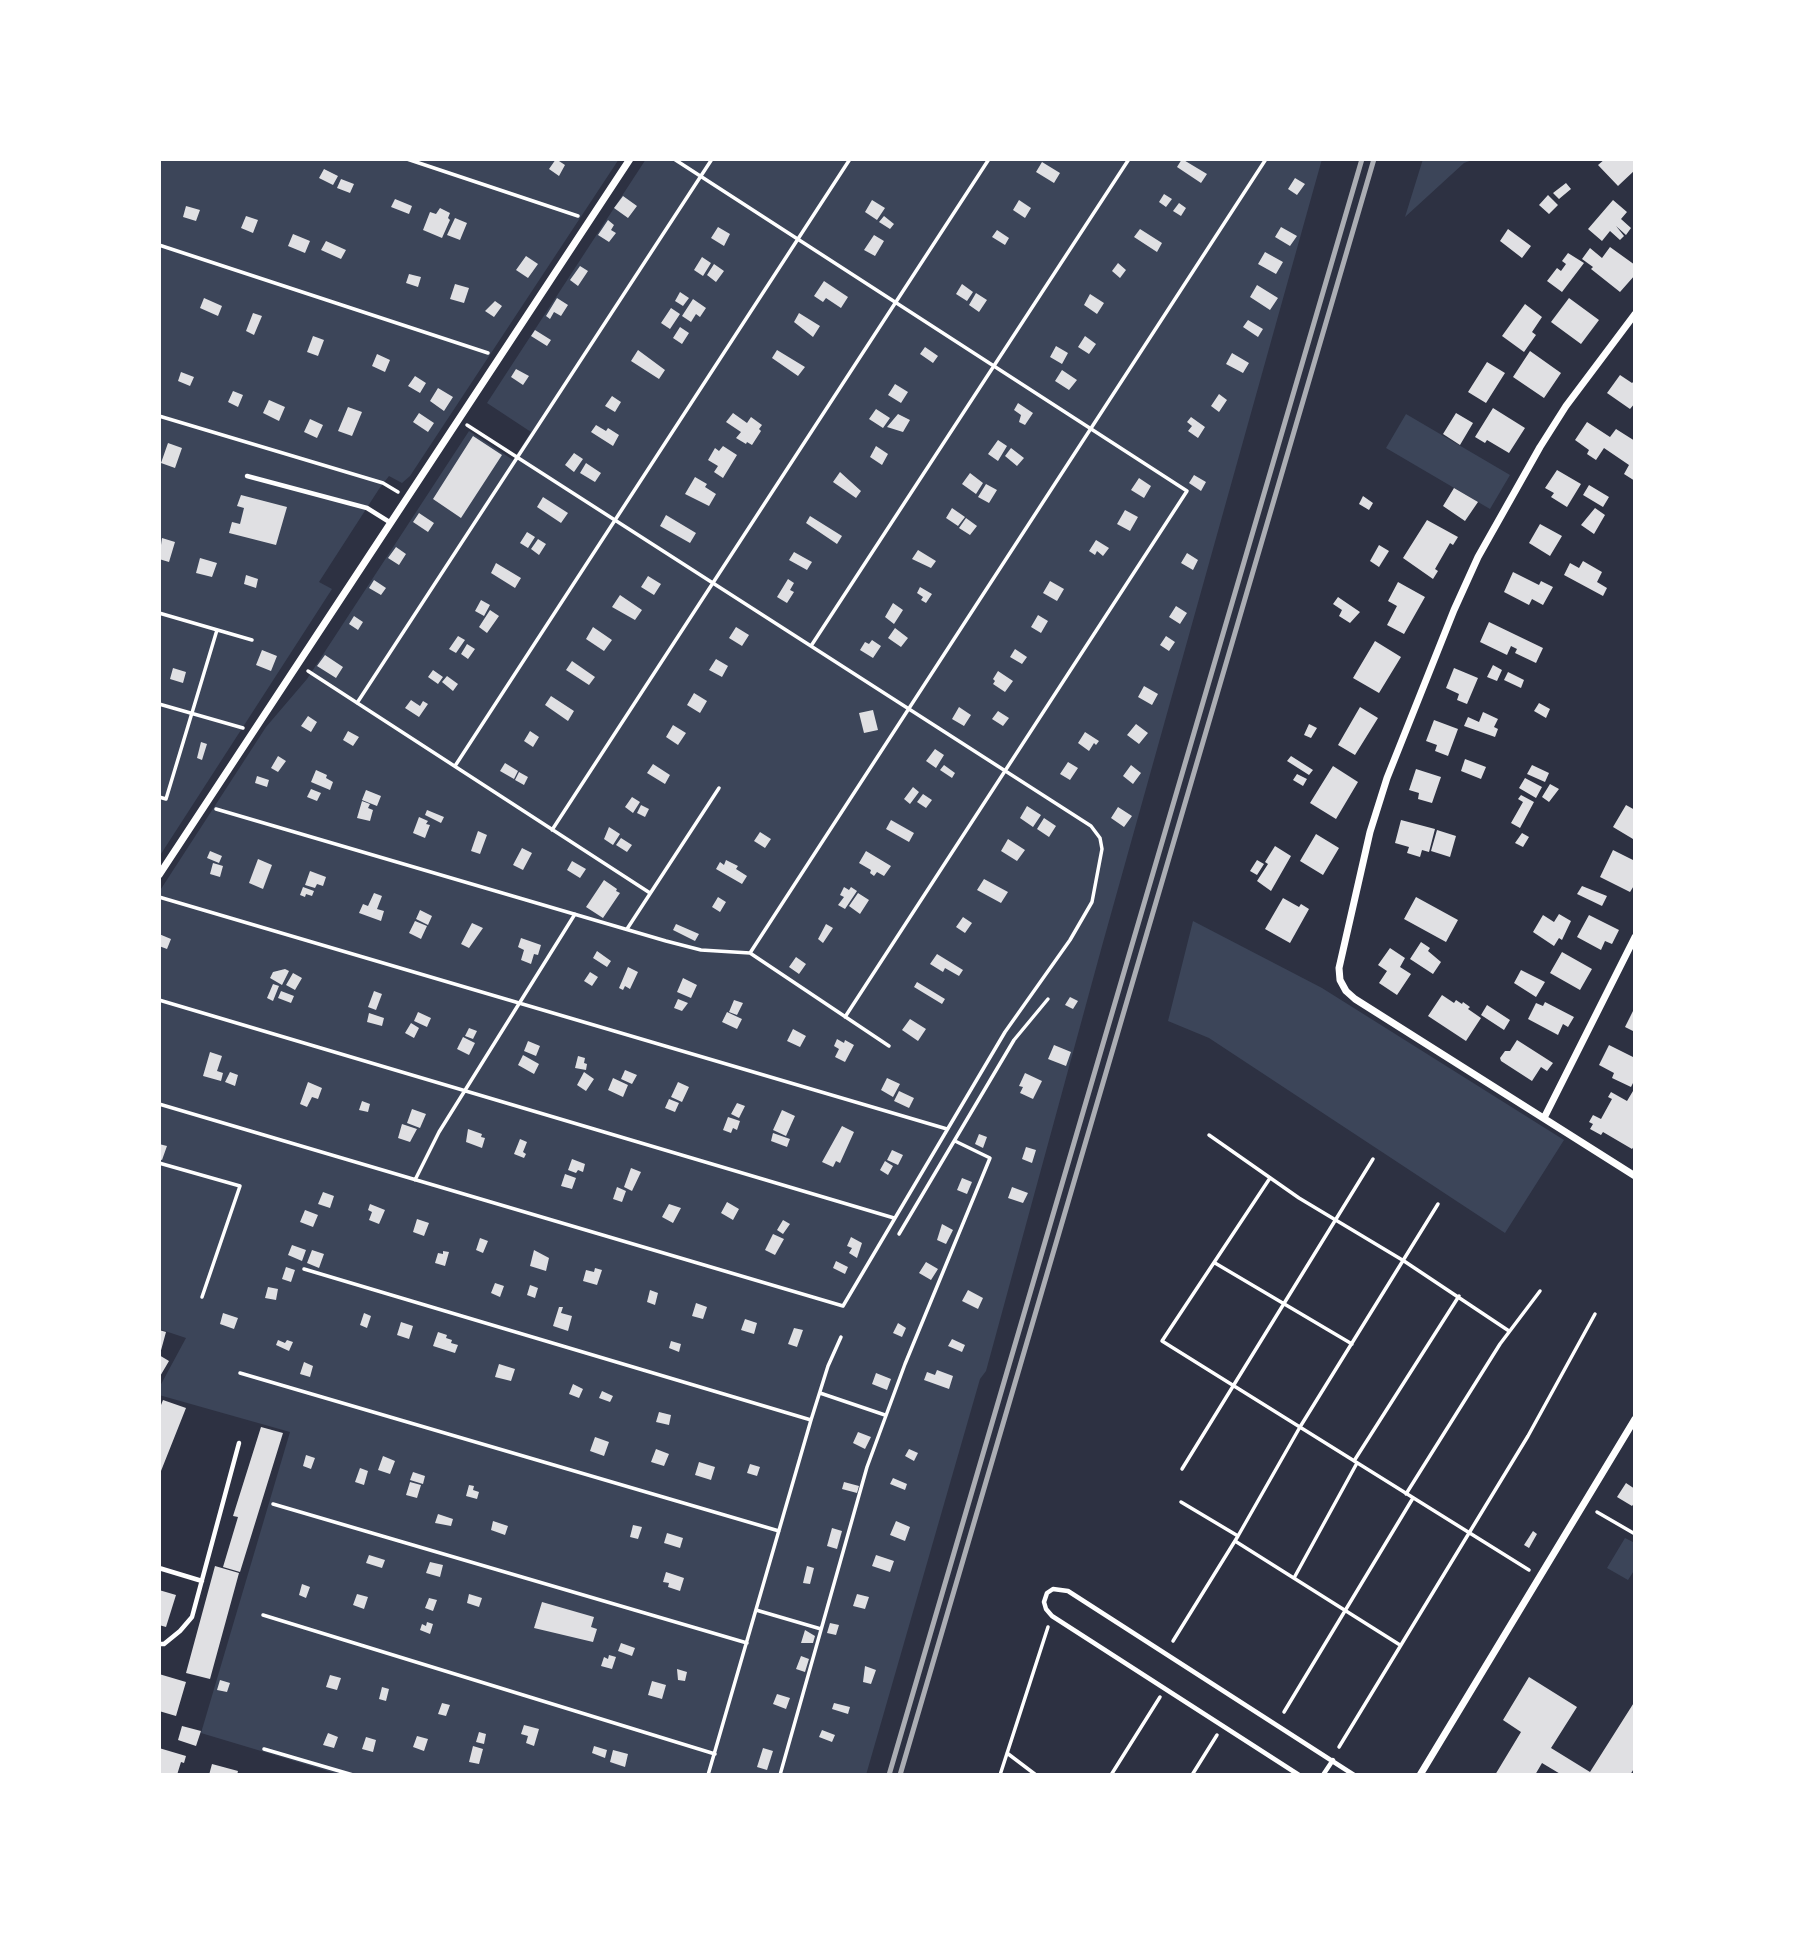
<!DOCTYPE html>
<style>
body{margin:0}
#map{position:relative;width:1794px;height:1934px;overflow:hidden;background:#2d3142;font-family:Poppins,sans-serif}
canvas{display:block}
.frame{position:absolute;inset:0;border:161px solid #fff;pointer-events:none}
</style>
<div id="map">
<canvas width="1794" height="1934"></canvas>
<div class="frame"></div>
</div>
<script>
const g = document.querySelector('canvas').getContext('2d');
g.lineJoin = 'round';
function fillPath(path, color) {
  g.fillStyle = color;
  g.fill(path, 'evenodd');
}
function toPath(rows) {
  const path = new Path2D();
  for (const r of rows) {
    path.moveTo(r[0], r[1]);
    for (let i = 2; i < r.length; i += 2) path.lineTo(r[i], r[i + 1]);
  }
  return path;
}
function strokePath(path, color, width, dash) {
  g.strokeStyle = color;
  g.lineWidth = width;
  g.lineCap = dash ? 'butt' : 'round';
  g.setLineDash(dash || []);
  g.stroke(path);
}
fillPath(toPath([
 [159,159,619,159,410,476,402,483,389,476,379,489,319,582,332,589,159,857],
 [646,159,1322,159,1102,946,986,1371,980,1379,866,1775,341,1775,201,1733,290,1432,159,1395,159,1388,186,1338,159,1329,159,892,266,727,307,679,469,431,513,460,531,432,487,403],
 [1423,159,1475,159,1464,163,1405,217],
 [1406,414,1510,475,1490,509,1386,448],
 [1193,921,1322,988,1564,1140,1505,1233,1209,1038,1168,1021],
 [1625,1538,1635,1543,1635,1569,1628,1580,1607,1568]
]), '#3c4559');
fillPath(toPath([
 [556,159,565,165,559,176,549,169],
 [1182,159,1207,174,1201,183,1177,167],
 [1605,159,1635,159,1635,170,1618,186,1598,165],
 [1042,162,1060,173,1054,183,1036,172],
 [324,169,338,176,333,185,319,178],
 [1295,178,1305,184,1297,195,1288,189],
 [341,179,354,184,350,193,337,188],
 [1566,183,1571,189,1559,199,1553,193],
 [1164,194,1172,199,1166,207,1159,202],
 [1548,195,1558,205,1549,214,1539,205],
 [623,196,637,206,628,218,614,208],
 [395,199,412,206,409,214,391,207],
 [872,200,885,208,877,220,865,212],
 [1019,200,1031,208,1025,218,1013,210],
 [1613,200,1627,212,1621,219,1631,228,1626,235,1616,226,1624,236,1620,240,1610,231,1602,241,1588,229],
 [1179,203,1186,208,1181,216,1173,211],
 [186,206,200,210,196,221,183,217],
 [440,208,450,213,448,218,450,220,442,238,423,230,430,212,436,214],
 [246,216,258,220,253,233,241,228],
 [884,216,894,224,890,229,879,222],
 [455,218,467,223,460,240,447,235],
 [608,220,614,225,611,230,616,233,609,242,598,235],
 [718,227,730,234,724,246,711,238],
 [1281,227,1297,236,1290,246,1275,237],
 [1140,229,1162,243,1157,252,1134,237],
 [1508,229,1531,246,1522,258,1500,241],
 [997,230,1009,238,1005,245,992,237],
 [293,234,310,241,305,253,288,246],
 [874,235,884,241,875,256,864,250],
 [326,241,346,250,341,259,321,250],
 [1610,247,1635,265,1635,275,1620,292,1591,269,1593,267,1582,259,1590,248,1602,258],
 [1265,252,1283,262,1276,274,1258,264],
 [1568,253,1584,263,1562,292,1547,281,1557,268,1561,271,1566,264,1562,261],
 [526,256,538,264,528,278,516,270],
 [702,257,711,263,703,276,694,270],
 [1118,263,1126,270,1120,278,1112,271],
 [714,264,724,271,716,282,707,275],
 [580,266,588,271,578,286,570,280],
 [409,274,421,277,418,287,406,283],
 [824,281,848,297,841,308,826,298,823,302,814,296],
 [455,284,469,288,464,303,450,299],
 [962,284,973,292,967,301,956,294],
 [1257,285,1278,298,1270,310,1250,297],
 [680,292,689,298,683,306,675,301],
 [976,293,987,300,979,312,969,305],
 [1090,294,1104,303,1097,314,1084,305],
 [204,298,222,306,218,316,200,308],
 [557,298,568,305,561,316,554,312,550,319,546,316],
 [1569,298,1599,320,1581,344,1551,322],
 [693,299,706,308,700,317,696,314,691,322,682,316],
 [495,301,502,306,494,317,485,311],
 [1525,304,1542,317,1532,332,1536,335,1524,352,1502,336],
 [671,308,680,314,670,329,661,323],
 [253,313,262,316,254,335,246,331],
 [799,313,820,326,813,337,794,322],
 [1248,320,1263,329,1258,337,1243,327],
 [680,327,689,333,682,344,673,338],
 [535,330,551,340,547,346,531,336],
 [313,336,324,340,318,356,307,352],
 [1085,336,1096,344,1089,354,1078,347],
 [1056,346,1068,353,1062,364,1050,357],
 [925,347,938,356,933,363,920,354],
 [638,350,665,370,659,379,631,361],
 [777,350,805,367,798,376,772,358],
 [1530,351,1561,373,1544,398,1513,377],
 [1232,353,1249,363,1243,373,1226,364],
 [377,354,390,360,385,372,372,366],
 [1487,362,1505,373,1486,403,1468,392],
 [516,369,529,376,523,385,511,377],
 [1062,370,1077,380,1069,390,1055,381],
 [181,372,194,377,190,386,178,381],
 [1620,375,1632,383,1635,380,1635,403,1630,409,1607,393],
 [415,376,426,383,420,393,408,386],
 [895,384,908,392,901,403,888,395],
 [438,388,453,397,444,411,430,401],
 [233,391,243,395,238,407,228,402],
 [1219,394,1227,400,1219,412,1211,406],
 [612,396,621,402,615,412,605,406],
 [269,400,285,407,279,421,263,413],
 [1018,403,1033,413,1025,425,1019,422,1021,415,1014,410],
 [348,407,362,412,352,436,338,431],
 [1493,408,1525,428,1509,453,1487,440,1485,443,1475,437],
 [876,409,890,418,883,428,869,419],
 [419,413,434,423,428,432,413,422],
 [733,413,747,423,751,417,762,425,759,429,761,431,752,445,747,442,746,444,736,438,741,432,726,422],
 [1456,413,1473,423,1460,445,1443,434],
 [898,414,910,420,903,432,887,427],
 [1191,417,1205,427,1198,438,1188,431,1192,426,1187,422],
 [310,419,323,425,317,438,304,432],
 [1587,422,1610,437,1616,429,1635,441,1635,481,1624,474,1629,465,1604,448,1596,460,1587,454,1589,450,1575,440],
 [596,425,606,431,608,428,619,435,613,446,591,432],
 [473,436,502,455,461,518,433,499],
 [998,440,1007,446,998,461,988,454],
 [168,443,182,448,175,468,161,463],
 [723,446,737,455,723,478,714,472,718,466,708,460,715,448,719,451],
 [876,446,888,454,882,465,870,457],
 [1011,448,1024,458,1017,466,1005,456],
 [574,453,583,459,574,472,565,465],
 [586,463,601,473,595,482,580,473],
 [1557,470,1581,484,1567,507,1551,497,1554,493,1545,488],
 [840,472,861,491,856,498,833,482],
 [970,473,983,483,976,494,962,484],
 [1194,475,1206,482,1201,491,1189,483],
 [695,477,707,484,705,487,716,494,709,506,685,494],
 [1139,478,1151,486,1144,498,1131,490],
 [986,484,997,490,989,503,978,497],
 [1589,485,1609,497,1603,507,1583,495],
 [1454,488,1478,502,1465,521,1443,506],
 [241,495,287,507,276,545,229,533,232,522,240,524,244,508,237,506],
 [1363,496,1373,503,1369,510,1359,504],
 [543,497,568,513,561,523,537,507],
 [952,508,965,517,958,526,946,518],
 [1595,508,1605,515,1594,534,1581,525],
 [1125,510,1138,517,1130,531,1117,524],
 [419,513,434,523,428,532,413,522],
 [666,515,696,533,690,543,660,526],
 [810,516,842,536,837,544,806,523],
 [966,518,977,526,970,535,959,528],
 [1427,520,1458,537,1453,545,1450,543,1435,569,1438,571,1433,579,1403,558],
 [1540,524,1562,536,1550,556,1529,543],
 [527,532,535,537,528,548,520,543],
 [162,538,175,542,169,562,159,559],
 [538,539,546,544,539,555,531,549],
 [1096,540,1109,548,1103,556,1097,551,1095,555,1089,551],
 [1379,545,1389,551,1379,567,1370,561],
 [396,547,406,554,399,565,388,558],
 [918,550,936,561,931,568,912,559],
 [794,552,812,562,807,570,789,560],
 [1187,553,1198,560,1193,570,1181,563],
 [200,558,217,563,212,577,196,573],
 [1583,561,1602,572,1597,582,1607,588,1603,596,1564,575,1570,563,1579,568],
 [496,563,521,578,515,588,491,573],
 [1513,572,1539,585,1541,581,1553,587,1543,605,1532,599,1529,605,1504,592],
 [246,575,258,579,256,588,244,584],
 [648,576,661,584,654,595,641,587],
 [788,579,794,583,790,590,794,592,787,603,777,597],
 [374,580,386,588,381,595,369,588],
 [1050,581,1064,589,1057,601,1043,593],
 [1398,582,1425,597,1404,634,1387,625,1397,606,1388,601],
 [920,587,932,594,926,603,921,600,923,597,917,593],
 [620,595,642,610,635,620,612,607],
 [1338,597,1360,612,1350,623,1339,616,1342,610,1333,604],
 [481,600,490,605,484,616,475,611],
 [893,603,903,610,894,624,885,617],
 [1176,606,1187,613,1180,624,1169,617],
 [490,610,499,616,487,633,479,627],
 [1038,615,1048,621,1041,633,1031,627],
 [354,616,363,622,358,630,349,624],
 [1489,622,1543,648,1536,663,1515,653,1517,649,1511,646,1507,655,1480,642],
 [593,627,612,640,604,651,586,639],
 [736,627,749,635,742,646,729,638],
 [895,628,908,638,901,647,888,638],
 [458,636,465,640,456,653,449,649],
 [1166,636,1175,642,1169,651,1160,645],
 [872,640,881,646,873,658,860,650,865,642,869,644],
 [1375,641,1401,657,1379,693,1353,678],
 [467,644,475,649,468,659,461,654],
 [1015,649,1027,657,1022,664,1010,657],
 [262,650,277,656,271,671,256,665],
 [325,655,343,667,336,678,317,666],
 [716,659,728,666,722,677,709,670],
 [572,661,595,677,589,685,566,670],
 [1493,665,1502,670,1497,681,1487,677],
 [173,668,186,672,183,683,170,679],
 [1454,668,1478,678,1467,704,1457,700,1459,694,1446,688],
 [433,670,443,677,438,684,428,677],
 [998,671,1013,681,1005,692,993,684,995,681,993,679],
 [1508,672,1524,680,1521,688,1504,680],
 [447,676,458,684,453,691,442,682],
 [1144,686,1158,694,1152,705,1138,697],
 [694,693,707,701,700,713,687,705],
 [551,696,574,711,568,721,545,705],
 [411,700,420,706,423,701,428,704,419,717,405,708],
 [1539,703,1550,709,1546,718,1534,711],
 [959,707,971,715,964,726,952,719],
 [1360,707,1378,718,1355,755,1338,745],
 [873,710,878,730,864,733,859,713],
 [998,711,1009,718,1003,726,992,719],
 [1483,712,1498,719,1494,727,1498,729,1495,737,1464,726,1468,717,1479,722],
 [308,716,317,722,311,732,301,726],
 [1434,720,1458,729,1448,756,1435,751,1437,745,1426,741],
 [1136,724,1148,733,1139,744,1127,735],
 [1309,724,1317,728,1311,738,1304,735],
 [673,725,686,733,678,745,666,737],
 [348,731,359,737,353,746,343,740],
 [530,731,539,737,533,747,524,741],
 [1085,732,1099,741,1096,745,1094,743,1089,751,1078,743],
 [201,742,207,744,202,760,197,758],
 [935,749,944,755,936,768,926,761],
 [278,756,286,761,278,772,271,768],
 [1291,756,1313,770,1309,775,1287,761],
 [1465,759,1486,767,1481,779,1461,771],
 [1068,762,1078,768,1070,780,1060,774],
 [505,763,518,771,514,779,500,771],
 [653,764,670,775,665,784,647,773],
 [944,765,955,773,952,778,940,770],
 [1131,765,1141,773,1133,784,1123,776],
 [1532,765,1549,773,1545,782,1527,774],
 [1333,766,1358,782,1336,819,1310,803],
 [1416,769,1441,777,1432,803,1418,799,1419,793,1409,790],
 [316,770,327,775,326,778,333,782,330,790,311,782],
 [519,772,528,777,524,785,515,780],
 [1297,774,1307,779,1303,786,1293,780],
 [257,776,269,780,267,787,255,783],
 [1525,778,1542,787,1536,798,1519,788],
 [1550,784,1559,789,1549,802,1542,797],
 [913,787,919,792,910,804,904,799],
 [311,789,321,793,317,801,307,797],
 [366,790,381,796,377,806,362,800],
 [923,794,932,800,926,808,917,802],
 [1521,795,1534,802,1520,828,1511,823,1523,802,1518,799],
 [632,797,640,802,633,813,625,807],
 [362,801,370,804,368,808,373,810,370,821,357,818],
 [641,805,649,809,645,817,637,813],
 [1626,805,1635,810,1633,839,1613,827],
 [1027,806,1041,815,1033,827,1020,818],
 [1118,807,1132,816,1124,827,1111,818],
 [427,810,444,817,441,823,425,815],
 [419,817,428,821,426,824,430,825,425,838,413,833],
 [1044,818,1056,826,1049,837,1037,829],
 [891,820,914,833,909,842,886,829],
 [1401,820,1435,829,1429,852,1422,850,1420,857,1407,853,1409,847,1395,843],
 [609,827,620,834,613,845,604,839],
 [1437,830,1456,836,1450,857,1431,851],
 [478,831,487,835,480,854,471,851],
 [760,832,771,839,765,848,754,841],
 [1522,833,1529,837,1523,847,1515,843],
 [1316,834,1339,848,1323,875,1300,861],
 [621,838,632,845,627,852,616,845],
 [1008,839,1025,850,1017,861,1001,851],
 [1275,846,1291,856,1271,891,1257,881,1268,864,1265,862],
 [522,848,532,853,523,870,513,865],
 [1613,850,1635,861,1635,884,1630,892,1600,877],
 [210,851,222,856,219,863,207,858],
 [866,851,891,866,884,876,877,872,874,876,870,873,871,870,859,863],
 [258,859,272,865,263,889,249,883],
 [726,860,738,866,736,869,747,876,742,884,716,869,720,862,724,865],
 [1257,860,1264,864,1257,875,1250,871],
 [572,861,586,869,580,878,567,870],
 [213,863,223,866,220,877,210,874],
 [310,871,326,877,323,886,317,884,315,888,305,885],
 [984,879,1008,892,1001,903,977,890],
 [604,880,617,889,616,891,620,893,603,918,586,907],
 [1582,886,1607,896,1602,906,1577,894],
 [303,887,314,891,312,896,306,894,305,897,300,895],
 [844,887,849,890,851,887,857,891,845,909,838,905,844,897,840,895],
 [374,893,382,896,377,909,384,911,381,921,359,913,363,904,368,906],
 [858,893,869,900,860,914,849,906],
 [718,897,726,902,720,912,712,907],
 [1416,897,1458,920,1446,942,1404,919],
 [1283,898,1299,907,1301,904,1309,909,1290,943,1265,929],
 [420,910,432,916,428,925,416,919],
 [1559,914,1571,921,1562,940,1559,938,1554,946,1533,932,1543,915,1554,922],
 [1589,915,1619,930,1612,944,1605,941,1601,950,1577,937],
 [963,917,972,923,965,933,956,927],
 [415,921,427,926,421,939,409,933],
 [472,923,483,928,469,948,461,944],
 [676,924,699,934,695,941,673,930],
 [826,924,833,928,823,943,818,939],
 [159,934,171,939,167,949,159,946],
 [521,938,541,945,538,955,534,954,531,964,521,960,524,950,518,947],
 [1421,942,1430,948,1428,951,1441,962,1433,974,1410,959],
 [1390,948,1405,958,1400,967,1411,974,1397,995,1379,983,1387,971,1378,965],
 [597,951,611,961,607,967,593,958],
 [1562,952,1592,969,1580,990,1550,973],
 [937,954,963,970,959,976,945,968,943,972,930,964],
 [796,957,806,964,799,974,789,967],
 [628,967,638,972,630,989,625,986,623,990,619,988],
 [285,969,289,971,282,985,270,978,273,972],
 [1521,970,1545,982,1536,997,1514,983],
 [590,972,598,977,592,986,584,981],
 [293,973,302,978,295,990,286,985],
 [683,978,697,985,691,998,677,992],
 [917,982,945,999,942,1004,914,987],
 [273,984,279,986,273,1001,267,998],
 [281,991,294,996,291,1003,278,998],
 [374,991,382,994,376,1010,368,1007],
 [1442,995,1454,1003,1456,1000,1462,1004,1463,1002,1470,1007,1468,1009,1481,1018,1466,1041,1428,1016],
 [1070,997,1078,1001,1073,1009,1065,1005],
 [678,999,688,1003,682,1011,674,1008],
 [734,1000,743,1003,737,1015,729,1012],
 [1545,1002,1574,1017,1568,1027,1563,1024,1558,1035,1528,1019,1536,1003,1543,1006],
 [1487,1005,1510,1020,1504,1030,1481,1015],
 [1635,1007,1635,1032,1625,1027],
 [418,1012,431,1018,427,1027,414,1021],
 [727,1012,742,1019,737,1029,722,1022],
 [369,1013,384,1018,382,1026,367,1022],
 [910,1019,926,1029,918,1041,902,1030],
 [411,1023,419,1028,414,1038,405,1033],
 [469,1028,477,1031,473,1039,465,1036],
 [793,1029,806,1036,800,1047,787,1041],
 [463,1037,475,1043,469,1055,457,1049],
 [837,1039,844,1043,845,1040,854,1045,845,1062,835,1057,839,1049,834,1046],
 [1517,1040,1553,1063,1547,1071,1541,1067,1532,1081,1501,1061,1500,1058,1505,1051,1510,1051],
 [528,1041,540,1046,536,1056,524,1051],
 [1054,1045,1071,1052,1066,1066,1048,1059],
 [1609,1045,1635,1058,1635,1079,1631,1087,1612,1078,1614,1073,1599,1065],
 [210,1052,222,1056,217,1071,223,1073,221,1081,203,1076],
 [523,1055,539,1064,534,1074,518,1065],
 [578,1056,585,1058,584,1063,587,1064,586,1070,575,1068],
 [625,1070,637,1075,632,1084,621,1079],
 [230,1072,238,1075,235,1086,225,1082],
 [584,1072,594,1079,586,1091,577,1085],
 [1025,1073,1042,1081,1033,1099,1020,1093,1023,1087,1019,1086],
 [613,1078,628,1085,623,1097,608,1090],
 [887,1078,900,1084,893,1097,881,1090],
 [308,1082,322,1088,318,1099,312,1097,307,1107,300,1104],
 [678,1082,689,1087,682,1102,671,1097],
 [899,1091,914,1098,909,1108,894,1101],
 [1633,1091,1635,1092,1635,1145,1632,1149,1603,1132,1601,1135,1590,1129,1593,1124,1589,1122,1593,1115,1601,1119,1612,1099,1608,1097,1611,1092,1627,1101],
 [669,1099,679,1103,675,1112,665,1108],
 [362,1101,370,1104,368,1112,359,1110],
 [737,1103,745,1106,739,1118,731,1114],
 [412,1109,426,1114,420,1128,407,1123],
 [782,1110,795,1116,786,1136,773,1130],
 [728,1117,740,1121,737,1130,733,1128,731,1133,723,1130],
 [402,1124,417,1129,410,1142,398,1138],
 [842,1126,854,1132,840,1163,836,1161,833,1167,822,1162],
 [468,1129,482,1134,481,1137,485,1138,482,1148,466,1142],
 [773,1133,790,1139,787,1147,771,1141],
 [979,1134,987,1137,983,1148,975,1144],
 [520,1139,527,1142,523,1152,526,1154,524,1158,514,1154],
 [159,1144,167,1146,162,1160,159,1159],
 [1026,1147,1036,1150,1032,1163,1022,1159],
 [892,1150,903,1155,898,1165,887,1160],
 [572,1159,585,1164,583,1172,578,1170,576,1173,568,1170],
 [885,1161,893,1166,888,1175,880,1170],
 [631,1168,641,1172,632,1191,624,1187],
 [565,1174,576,1178,572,1189,561,1186],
 [962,1178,972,1182,967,1194,957,1190],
 [617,1187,626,1191,622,1202,613,1199],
 [1012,1187,1028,1193,1023,1203,1008,1198],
 [323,1192,334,1196,330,1208,318,1204],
 [727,1202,739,1209,733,1220,721,1213],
 [370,1204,385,1210,379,1224,369,1220,372,1212,368,1210],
 [669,1204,681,1208,673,1223,662,1217],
 [305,1210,318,1215,313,1227,300,1222],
 [417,1219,429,1223,424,1236,413,1232],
 [783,1220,790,1224,783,1234,777,1230],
 [942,1224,953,1230,946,1244,937,1240],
 [773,1234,784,1239,775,1255,765,1250],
 [851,1237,862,1243,857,1258,849,1253,852,1248,847,1246],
 [480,1238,488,1241,483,1253,476,1250],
 [292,1245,306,1250,302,1261,288,1255],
 [312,1250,324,1254,319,1268,307,1263],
 [534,1250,549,1258,546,1271,530,1266],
 [443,1251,449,1252,445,1266,435,1263,438,1253,443,1254],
 [836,1261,848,1267,845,1274,833,1268],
 [926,1262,938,1269,931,1280,919,1273],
 [286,1267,295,1270,291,1282,282,1279],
 [595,1268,602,1270,597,1285,583,1281,586,1270,594,1272],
 [495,1283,504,1286,500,1297,491,1293],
 [530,1285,538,1288,535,1298,527,1295],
 [268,1287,278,1289,276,1300,265,1298],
 [650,1290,658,1293,655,1305,647,1302],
 [968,1290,983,1298,978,1309,962,1301],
 [696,1303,707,1307,703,1319,692,1316],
 [559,1307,563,1307,561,1313,572,1316,568,1331,553,1326],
 [223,1313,238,1318,234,1329,220,1324],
 [364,1313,371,1316,367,1328,360,1325],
 [745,1319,757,1323,754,1334,741,1330],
 [401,1322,413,1326,409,1339,397,1335],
 [898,1323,906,1328,902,1337,893,1333],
 [794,1328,803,1330,797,1347,788,1344],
 [159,1330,166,1332,160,1354,159,1354],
 [438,1332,447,1335,446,1338,452,1340,451,1343,458,1345,455,1353,433,1346],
 [952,1339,965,1345,962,1352,948,1346],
 [278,1340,285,1343,287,1340,293,1342,289,1351,276,1345],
 [671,1341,681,1344,679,1352,669,1348],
 [159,1355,169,1361,159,1378],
 [304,1362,313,1366,310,1377,300,1374],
 [499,1364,515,1369,511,1381,495,1377],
 [937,1370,953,1376,949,1389,924,1380,927,1372,935,1375],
 [876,1373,891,1379,887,1390,872,1384],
 [573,1384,583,1389,579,1398,569,1394],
 [602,1391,613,1396,610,1402,599,1398],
 [163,1400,186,1408,159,1476,159,1410],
 [659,1412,671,1415,669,1425,656,1422],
 [261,1427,283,1433,240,1572,223,1567,238,1517,233,1516],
 [858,1432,871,1437,865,1449,853,1443],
 [595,1437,609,1442,604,1456,590,1451],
 [656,1449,669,1454,664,1466,651,1462],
 [909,1449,918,1453,914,1461,905,1456],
 [306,1455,315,1458,311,1469,303,1466],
 [383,1456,395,1461,390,1474,378,1470],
 [699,1462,715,1467,711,1480,695,1475],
 [750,1464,760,1467,757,1476,747,1473],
 [360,1468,368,1471,364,1485,355,1482],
 [413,1472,425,1476,423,1484,410,1480],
 [893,1478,907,1484,905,1490,890,1484],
 [410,1482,421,1485,417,1498,406,1495],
 [844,1482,859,1486,857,1493,842,1489],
 [1626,1483,1635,1489,1635,1502,1632,1506,1617,1497],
 [469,1485,474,1486,473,1490,479,1492,477,1499,466,1496],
 [438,1514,453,1519,451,1526,435,1523],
 [493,1521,508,1526,505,1535,491,1530],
 [896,1521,910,1527,905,1541,890,1535],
 [633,1525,642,1527,638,1539,630,1537],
 [832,1528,842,1531,837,1549,827,1546],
 [1533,1531,1537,1534,1529,1548,1524,1545],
 [667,1533,683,1538,680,1548,664,1543],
 [369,1555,385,1560,382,1568,366,1563],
 [876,1555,894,1561,890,1572,872,1566],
 [430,1562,443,1565,440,1577,426,1573],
 [215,1566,239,1573,210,1679,186,1673],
 [807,1566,814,1568,810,1584,803,1583],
 [666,1572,684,1578,680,1591,668,1587,669,1583,663,1582],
 [302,1584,310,1587,306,1598,299,1595],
 [159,1590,176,1595,166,1627,159,1625],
 [357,1594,368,1597,364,1609,353,1605],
 [469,1594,482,1598,479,1607,467,1603],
 [857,1594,869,1597,865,1609,853,1606],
 [429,1598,437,1600,433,1611,425,1608],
 [542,1602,594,1617,591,1627,597,1629,593,1642,534,1628],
 [427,1622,433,1624,430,1634,420,1630,422,1624,426,1626],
 [830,1623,839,1625,836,1635,827,1633],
 [805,1630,815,1636,813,1643,801,1643],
 [621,1643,635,1648,632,1656,618,1651],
 [609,1655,616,1657,612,1669,601,1666,604,1657,608,1659],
 [801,1656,809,1659,805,1672,796,1669],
 [865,1666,876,1670,871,1684,863,1682],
 [677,1669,687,1672,685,1681,678,1680],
 [159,1674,186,1682,176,1716,159,1711],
 [330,1675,341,1678,337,1690,326,1687],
 [1529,1677,1577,1707,1551,1748,1590,1772,1635,1701,1635,1767,1630,1775,1562,1775,1542,1763,1535,1775,1495,1775,1521,1732,1503,1720],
 [220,1680,230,1683,227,1692,217,1690],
 [652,1681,666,1685,662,1699,648,1695],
 [382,1687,389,1689,386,1701,379,1699],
 [777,1694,790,1698,786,1709,773,1704],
 [442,1703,450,1705,446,1716,438,1714],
 [834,1703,850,1707,848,1714,832,1709],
 [524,1725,539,1729,534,1746,526,1743,528,1736,521,1734],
 [182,1726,201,1731,196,1746,178,1740],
 [822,1730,835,1735,832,1742,819,1737],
 [479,1732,486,1734,484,1744,476,1742],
 [328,1733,338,1737,334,1748,323,1745],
 [417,1736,428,1739,424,1751,413,1747],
 [366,1737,376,1740,373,1752,362,1749],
 [473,1746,483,1749,479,1764,469,1762],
 [594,1746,607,1750,605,1758,592,1753],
 [159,1748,186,1756,184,1763,181,1762,177,1775,159,1775],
 [763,1748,773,1751,767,1770,757,1767],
 [613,1750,628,1754,625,1767,610,1762],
 [212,1764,238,1771,237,1775,209,1775]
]), '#e0e0e3');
strokePath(toPath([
 [407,159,578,216],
 [674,159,1187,491,845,1017],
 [159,245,488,353],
 [159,416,383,483,398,492],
 [159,613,252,640],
 [811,646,1129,159],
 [308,671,650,893],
 [357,703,712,159],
 [159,704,243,728],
 [455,766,850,159],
 [159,797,166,799,217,630],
 [216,809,666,941,701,950,750,953],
 [552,830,989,159],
 [159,897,947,1129],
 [627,929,719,788],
 [750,953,1266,159],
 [750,953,889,1046],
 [159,1000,894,1218],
 [159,1104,843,1306,1005,1032,1070,940,1092,902,1102,849,1100,838,1091,826,467,425],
 [1209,1135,1299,1198,1404,1261,1509,1331],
 [159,1163,240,1186,202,1297],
 [1270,1178,1162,1341,1529,1570],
 [415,1180,439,1132,575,914],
 [899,1234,1014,1040,1048,999],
 [1215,1263,1352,1344],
 [304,1269,811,1420],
 [240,1373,779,1531],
 [820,1393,885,1415],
 [1354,1461,1459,1296],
 [1182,1469,1373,1159],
 [1406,1494,1500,1344,1540,1291],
 [1181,1502,1238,1536],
 [273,1504,747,1643],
 [1597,1512,1635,1534],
 [1235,1541,1400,1645],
 [1294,1578,1357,1463],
 [756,1610,821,1629],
 [263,1615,715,1754],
 [1173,1641,1238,1536,1300,1427,1438,1204],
 [1284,1712,1413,1498],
 [1339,1747,1528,1436,1595,1314],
 [264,1749,353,1775],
 [1007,1753,1036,1775],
 [708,1775,811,1420,828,1366,841,1337],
 [780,1775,867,1467,905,1364,990,1158,955,1141],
 [1000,1775,1048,1627],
 [1111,1775,1160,1697],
 [1192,1775,1217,1735]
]), '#fff', 3.5);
strokePath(toPath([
 [247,476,367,508,391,523],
 [159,1568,202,1581],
 [159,1644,164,1644,180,1631,192,1617,239,1443],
 [1299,1775,1052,1616,1046,1609,1044,1602,1047,1593,1053,1589,1068,1591,1354,1775],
 [1323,1775,1333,1760]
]), '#fff', 4.5);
strokePath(toPath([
 [1635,314,1566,406,1540,447,1478,557,1454,610,1387,778,1370,832,1339,968,1340,980,1346,991,1355,999,1635,1176],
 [159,875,630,159],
 [1544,1118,1635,937],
 [1420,1775,1635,1419]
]), '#fff', 7);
strokePath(toPath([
 [889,1775,1362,159],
 [900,1775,1374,159]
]), '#abadb3', 5);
</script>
